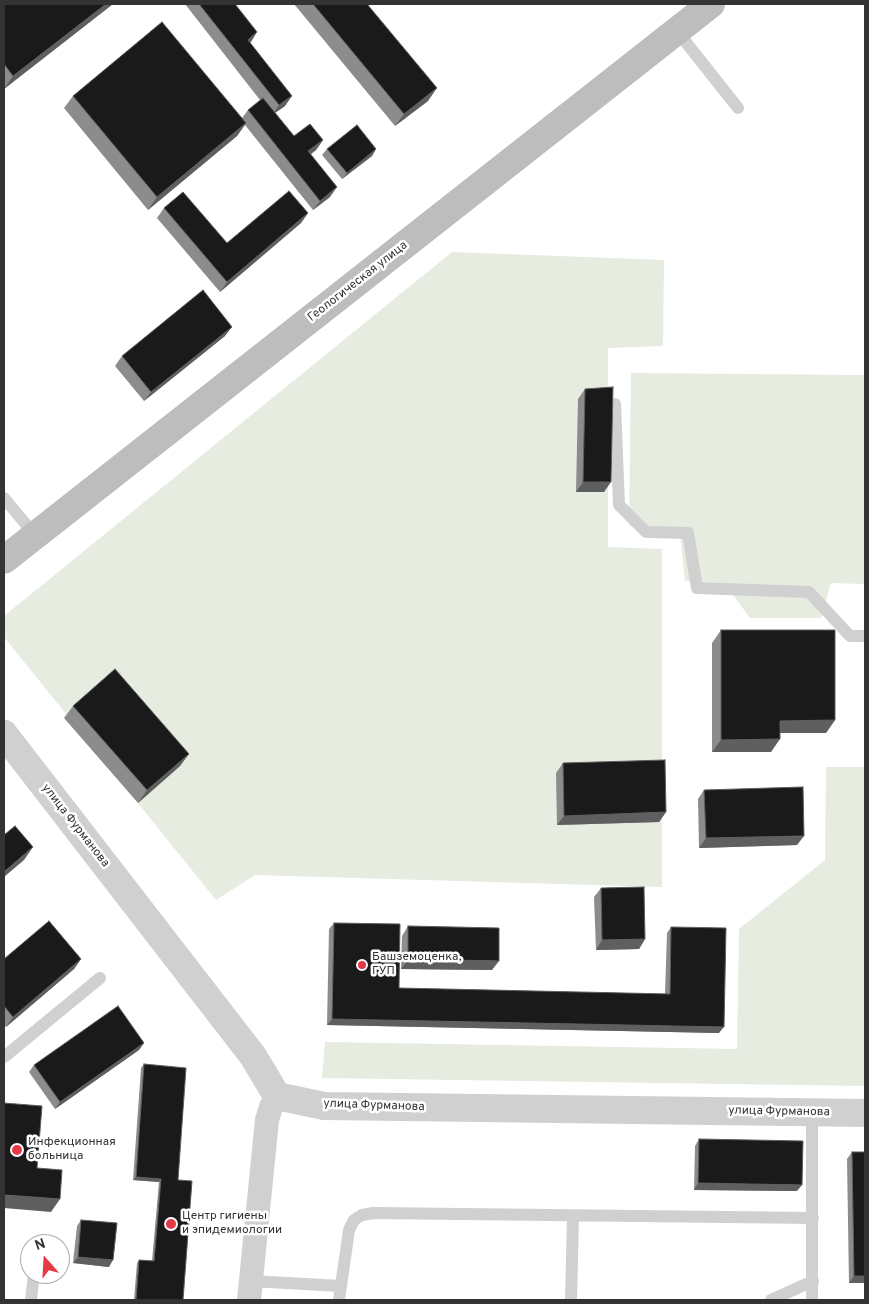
<!DOCTYPE html>
<meta charset="utf-8">
<style>
body{margin:0}
#map{position:relative;width:869px;height:1304px;overflow:hidden;background:#fff;font-family:Overpass,sans-serif}
canvas{display:block}
.frame{position:absolute;inset:0;border:5px solid #333;pointer-events:none}
.north{position:absolute;left:20px;top:1234px;width:50px;height:50px;box-sizing:border-box;background:#fff;border:1px solid #adadad;border-radius:50%;rotate:341deg;font-size:14px;font-weight:700;line-height:20px;text-align:center;color:#333}
.north::after{content:'';display:block;margin:auto;width:18px;height:22px;background:#e63946;clip-path:polygon(50% 0,100% 100%,50% 72%,0 100%)}
</style>
<div id="map">
<canvas width="869" height="1304"></canvas>
<div class="frame"></div>
<div class="north">N</div>
</div>
<script>
const g = document.querySelector('canvas').getContext('2d');
g.lineJoin = 'round';
function fillPath(path, color) {
  g.fillStyle = color;
  g.fill(path, 'evenodd');
}
function toPath(rows) {
  const path = new Path2D();
  for (const r of rows) {
    path.moveTo(r[0], r[1]);
    for (let i = 2; i < r.length; i += 2) path.lineTo(r[i], r[i + 1]);
  }
  return path;
}
function strokePath(path, color, width, dash) {
  g.strokeStyle = color;
  g.lineWidth = width;
  g.lineCap = dash ? 'butt' : 'round';
  g.setLineDash(dash || []);
  g.stroke(path);
}
function drawText(font, color, halo, rows, align = 'center') {
  g.font = font + ' Overpass,sans-serif';
  g.lineWidth = 5;
  g.setLineDash([]);
  g.textBaseline = 'middle';
  g.strokeStyle = halo;
  g.fillStyle = color;
  for (const [text, x, y, turn = 0] of rows) {
    g.save();
    g.translate(x, y);
    g.rotate((+turn || 0) * Math.PI / 180);
    g.textAlign = isNaN(turn) ? turn : align;
    if (halo) g.strokeText(text, 0, 0);
    g.fillText(text, 0, 0);
    g.restore();
  }
}
fillPath(toPath([
 [452,252,664,260,663,346,608,348,608,547,662,549,662,887,255,875,216,900,4,637,4,616],
 [631,373,865,375,865,584,831,583,821,618,750,618,724,583,685,581,680,534,629,525],
 [826,767,865,767,865,1086,322,1078,325,1042,737,1049,739,929,825,860]
]), '#e6ecdf');
strokePath(toPath([
 [677,31,738,108],
 [615,404,619,505,646,532,688,533,697,588,809,592,850,636,865,636],
 [4,498,35,535],
 [4,1057,100,978],
 [812,1113,812,1300],
 [36,1244,37,1242],
 [251,1281,341,1286],
 [31,1300,34,1274],
 [339,1300,349,1230,354,1220,362,1215,373,1213,813,1218],
 [571,1300,573,1216],
 [771,1300,813,1281]
]), '#d0d0d0', 12);
strokePath(toPath([
 [249,1300,267,1120,271,1107,277,1096]
]), '#d0d0d0', 24);
strokePath(toPath([
 [4,734,253,1056,277,1096,324,1106,865,1113]
]), '#d0d0d0', 28);
strokePath(toPath([
 [4,560,711,4]
]), '#bdbdbd', 28);
fillPath(toPath([
 [4,4,113,4,4,89],
 [185,4,235,4,250,43,285,106,275,113,294,136,323,140,316,150,311,154,330,197,313,210,245,125,237,136,148,210,64,108,73,96,242,118,248,110,260,100],
 [294,4,367,4,428,101,395,126],
 [327,149,376,149,372,156,342,179,322,155],
 [164,208,227,243,308,213,301,223,220,292,157,218],
 [225,336,144,401,115,366,122,356],
 [585,389,604,492,576,492,578,399],
 [721,630,835,720,826,733,780,733,771,752,712,752,712,643],
 [73,706,180,766,138,803,64,718],
 [563,763,666,812,659,822,557,825,556,773],
 [704,790,797,845,699,848,698,799],
 [601,888,645,939,639,949,596,950,594,897],
 [334,923,399,988,665,994,667,933,671,927,719,1033,327,1025,329,929],
 [408,926,492,970,401,969,402,936],
 [4,959,81,959,74,969,6,1027,4,1024],
 [144,1043,139,1050,55,1109,29,1072,34,1065],
 [144,1064,178,1180,183,1300,134,1300,137,1263,139,1260,152,1261,159,1182,133,1180,141,1068],
 [699,1139,797,1191,694,1190,695,1146],
 [852,1152,865,1152,865,1283,849,1283,847,1159],
 [81,1220,109,1267,73,1263,77,1226]
]), '#8c8c8c');
fillPath(toPath([
 [106,4,113,4,4,89,13,76],
 [257,32,251,42,241,50,248,40],
 [437,88,428,101,395,126,404,114],
 [292,96,285,106,272,115,279,105],
 [246,123,237,136,148,210,157,197],
 [323,140,316,150,302,161,308,151],
 [376,149,372,156,342,179,347,173],
 [337,187,330,197,313,210,320,201],
 [308,213,301,223,220,292,227,282],
 [232,327,225,336,144,401,151,392],
 [583,482,611,482,604,492,576,492],
 [835,720,826,733,771,733,780,721],
 [780,739,771,752,712,752,721,740],
 [189,754,180,766,138,803,147,790],
 [666,812,659,822,557,825,564,816],
 [804,836,797,845,699,848,706,838],
 [33,847,24,860,4,877,4,872],
 [645,939,639,949,596,950,602,940],
 [81,959,74,969,6,1027,13,1017],
 [408,959,499,961,492,970,401,969],
 [332,1019,724,1027,719,1033,327,1025],
 [144,1043,139,1050,55,1109,60,1102],
 [136,1177,161,1179,159,1182,133,1180],
 [698,1183,802,1185,797,1191,694,1190],
 [4,1195,60,1199,51,1212,4,1208],
 [78,1257,113,1260,109,1267,73,1263],
 [854,1276,865,1276,865,1283,849,1283]
]), '#5f5f5f');
const building = toPath([
 [4,4,106,4,13,76,4,64,4,4],
 [199,4,235,4,257,32,248,40,292,96,279,105,199,4],
 [313,4,367,4,437,88,404,114,313,4],
 [162,22,246,123,157,197,73,96,162,22],
 [263,98,294,136,310,124,323,140,308,151,337,187,320,201,248,110,263,98],
 [357,125,376,149,347,173,327,149,357,125],
 [289,191,308,213,227,282,164,208,183,192,227,243,289,191],
 [203,290,232,327,151,392,122,356,203,290],
 [613,387,611,482,583,482,585,389,613,387],
 [721,630,835,630,835,720,780,721,780,739,721,740,721,630],
 [115,669,189,754,147,790,73,706,115,669],
 [665,760,666,812,564,816,563,763,665,760],
 [803,787,804,836,706,838,704,790,803,787],
 [15,826,33,847,4,872,4,835,15,826],
 [644,887,645,939,602,940,601,888,644,887],
 [49,921,81,959,13,1017,4,1006,4,959,49,921],
 [334,923,400,924,399,988,670,994,671,927,726,928,724,1027,332,1019,334,923],
 [408,926,499,928,499,961,408,959,408,926],
 [118,1006,144,1043,60,1102,34,1065,118,1006],
 [144,1064,186,1068,178,1180,192,1181,183,1300,136,1300,139,1260,154,1261,161,1179,136,1177,144,1064],
 [4,1103,42,1106,37,1168,62,1170,60,1199,4,1195,4,1103],
 [699,1139,803,1141,802,1185,698,1183,699,1139],
 [852,1152,865,1152,865,1276,854,1276,852,1152],
 [81,1220,117,1223,113,1260,78,1257,81,1220]
]);
fillPath(building, '#1a1a1a');
strokePath(building, '#5f5f5f', 1);
for (const [x, y, r, color] of [
 [362,965,5,"#e63946"],
 [17,1150,6,"#e63946"],
 [171,1224,6,"#e63946"]
]) {
  const dot = new Path2D();
  dot.arc(x, y, r, 0, 2 * Math.PI);
  g.fillStyle = color;
  g.fill(dot);
  strokePath(dot, '#fff', 2);
}
drawText('12px', '#333', '#fff', [
 ["Геологическая улица",358,282,-38],
 ["улица Фурманова",75,826,52],
 ["улица Фурманова",374,1106,2],
 ["улица Фурманова",779,1112,1]
]);
drawText('12px', '#333', '#fff', [
 ["Башземоценка,",372,958],
 ["ГУП",372,972],
 ["Инфекционная",28,1143],
 ["больница",28,1157],
 ["Центр гигиены",182,1217],
 ["и эпидемиологии",182,1231]
], 'left');
</script>
